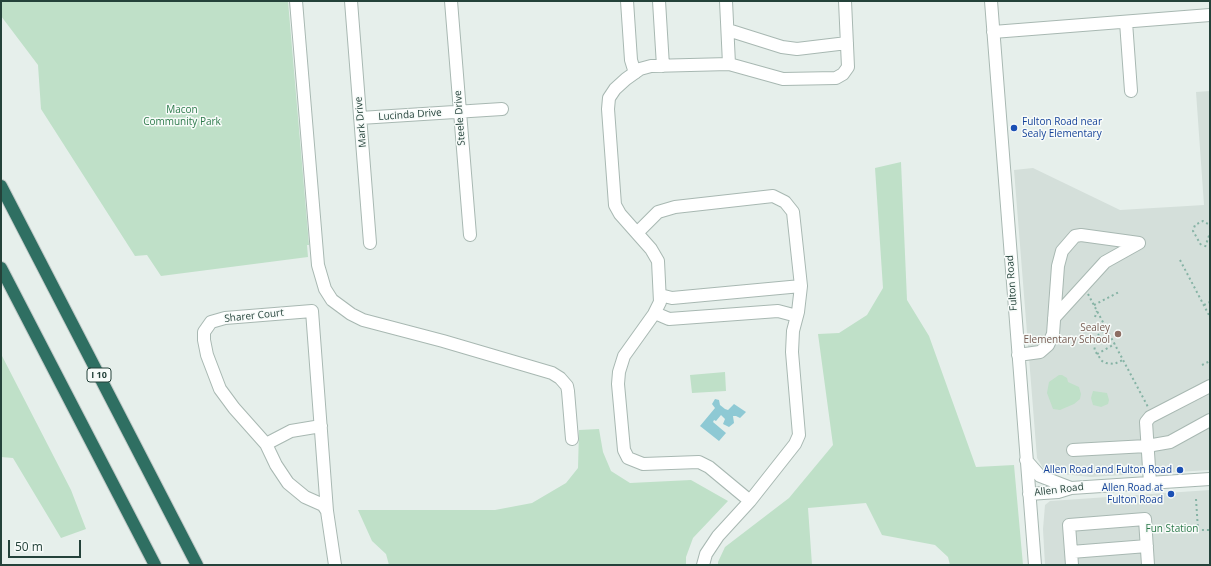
<!DOCTYPE html>
<style>
body{margin:0}
#map{position:relative;width:1211px;height:566px;overflow:hidden;background:#e6efeb;font-family:"Open Sans",sans-serif}
canvas{display:block}
.frame{position:absolute;inset:0;border:2px solid #24423a;pointer-events:none}
.scale{position:absolute;left:8px;top:540px;width:73px;height:18px;box-sizing:border-box;border:2px solid #24423a;border-top:0;padding-left:5px;font-size:12px;line-height:14px;white-space:nowrap;color:#24423a;-webkit-text-stroke:3px #f7fbf9;paint-order:stroke}
</style>
<div id="map">
<canvas width="1211" height="566"></canvas>
<div class="frame"></div>
<div class="scale">50 m</div>
</div>
<script>
const g = document.querySelector('canvas').getContext('2d');
g.lineJoin = 'round';
function fillPath(path, color) {
  g.fillStyle = color;
  g.fill(path, 'evenodd');
}
function toPath(rows) {
  const path = new Path2D();
  for (const r of rows) {
    path.moveTo(r[0], r[1]);
    for (let i = 2; i < r.length; i += 2) path.lineTo(r[i], r[i + 1]);
  }
  return path;
}
function strokePath(path, color, width, dash) {
  g.strokeStyle = color;
  g.lineWidth = width;
  g.lineCap = dash ? 'butt' : 'round';
  g.setLineDash(dash || []);
  g.stroke(path);
}
function drawText(font, color, halo, rows, align = 'center') {
  g.font = font + ' "Open Sans",sans-serif';
  g.lineWidth = 3;
  g.setLineDash([]);
  g.textBaseline = 'middle';
  g.strokeStyle = halo;
  g.fillStyle = color;
  for (const [text, x, y, turn = 0] of rows) {
    g.save();
    g.translate(x, y);
    g.rotate((+turn || 0) * Math.PI / 180);
    g.textAlign = isNaN(turn) ? turn : align;
    if (halo) g.strokeText(text, 0, 0);
    g.fillText(text, 0, 0);
    g.restore();
  }
}
fillPath(toPath([
 [1210,91,1210,470,1091,477,1061,474,1043,468,1037,458,1014,170,1033,168,1120,210,1204,205,1196,92],
 [1210,490,1210,565,1045,565,1043,529,1045,505,1050,501]
]), '#d4dfda');
fillPath(toPath([
 [1,1,288,1,309,245,307,245,308,257,161,276,147,255,135,256,41,109,38,65,1,16],
 [901,162,907,300,929,336,976,467,1014,465,1023,565,950,565,948,557,935,545,882,535,866,503,808,508,812,565,718,565,718,562,725,547,789,498,833,445,818,334,839,333,867,315,883,288,875,168],
 [1,354,71,490,86,529,61,538,13,458,1,457],
 [725,372,726,391,692,393,690,375],
 [1059,375,1062,375,1067,378,1068,382,1079,387,1081,394,1080,399,1074,404,1060,410,1053,409,1047,393,1049,382],
 [1093,391,1107,393,1109,400,1108,404,1101,407,1093,405,1091,398],
 [599,429,603,452,611,471,630,483,691,480,728,501,693,538,686,557,686,565,389,565,386,554,372,541,358,510,495,510,532,503,566,483,578,468,579,430]
]), '#bfe0c8');
fillPath(toPath([
 [715,399,719,400,720,405,725,409,728,410,734,404,746,412,740,418,736,416,733,416,734,423,729,427,723,424,725,419,721,415,716,421,714,420,713,422,726,433,719,441,700,426,715,408,712,404]
]), '#8ec9d4');
const minor = toPath([
 [296,1,318,265,325,289,332,300,351,314,363,320,443,341,552,373,560,378,567,386,568,391,572,439],
 [351,1,370,243],
 [451,1,470,235],
 [627,1,631,60,635,73],
 [659,1,663,66],
 [726,1,729,64],
 [991,1,1035,565],
 [1126,22,1131,91],
 [728,30,782,47,797,49,847,43],
 [993,32,1210,15],
 [360,118,502,109],
 [637,233,658,212,675,207,773,196,785,202,793,212,801,286,798,312,793,331,792,352,799,435,795,444,750,501,718,536,706,554,703,565],
 [660,295,672,298,801,286],
 [655,313,669,319,778,311,797,316],
 [1054,318,1105,262,1139,243],
 [1018,355,1040,352,1048,345,1053,334,1058,266,1062,251,1075,236,1081,235,1139,243],
 [266,444,291,431,321,426],
 [1073,450,1147,446,1170,442,1210,420],
 [1026,460,1040,476,1071,488],
 [1150,483,1146,422,1150,417,1210,386],
 [1029,494,1058,492,1071,488,1210,479],
 [750,501,709,467,699,462,643,464,628,458,624,450,618,384,619,372,624,356,654,314,660,302,658,261,651,249,620,214,615,205,608,109,609,98,615,89,626,79,640,69,651,66,729,64,783,79,836,78,843,74,848,67,845,1],
 [327,511,323,505,305,497,288,483,276,465,266,444,234,408,220,389,207,355,204,340,204,332,211,322,225,318,312,311,327,511,335,565],
 [1071,552,1147,546],
 [1072,565,1069,525,1145,519,1148,565]
]);
const highway = toPath([
 [1,186,197,565],
 [1,268,155,565]
]);
strokePath(minor, '#a8b8b2', 14);
strokePath(highway, '#c2cac8', 14);
strokePath(toPath([
 [1201,245,1193,231,1195,225,1203,221,1210,225],
 [1205,247,1210,233],
 [1180,260,1210,317],
 [1088,294,1148,407],
 [1094,305,1119,292],
 [1204,305,1210,302],
 [1095,317,1097,311],
 [1107,328,1096,337,1094,345,1095,351,1102,361,1106,363,1114,364,1123,360],
 [1097,354,1115,344],
 [1202,365,1210,361],
 [1196,499,1198,530,1210,530]
]), '#86b3a5', 2, [2, 3]);
strokePath(minor, '#fff', 12);
strokePath(highway, '#2f6f62', 12);
for (const [x, y, r, color] of [
 [1014,128,4,"#1a4fb4"],
 [1118,334,4,"#8d6e63"],
 [1180,470,4,"#1a4fb4"],
 [1171,494,4,"#1a4fb4"]
]) {
  const dot = new Path2D();
  dot.arc(x, y, r, 0, 2 * Math.PI);
  g.fillStyle = color;
  g.fill(dot);
  strokePath(dot, '#f7fbf9', 1.5);
}
for (const [x, y, w] of [
 [99,375,24]
]) {
  const box = new Path2D();
  box.roundRect(x - w / 2, y - 7, w, 14, 3);
  g.fillStyle = '#f7fbf9';
  g.fill(box);
  strokePath(box, '#24423a', 1);
}
drawText('bold 9px', '#24423a', null, [
 ["I 10",99,375]
]);
drawText('10px', '#2d7a4b', '#f7fbf9', [
 ["Macon",182,110],
 ["Community Park",182,122],
 ["Fun Station",1172,529]
]);
drawText('10px', '#24423a', '#f7fbf9', [
 ["Lucinda Drive",410,115,-4],
 ["Steele Drive",460,118,-94],
 ["Mark Drive",361,122,-95],
 ["Fulton Road",1012,283,-94],
 ["Sharer Court",254,316,-6],
 ["Allen Road",1059,490,-7]
]);
drawText('10px', '#164399', '#f7fbf9', [
 ["Fulton Road near",1022,122,"left"],
 ["Sealy Elementary",1022,134,"left"],
 ["Allen Road and Fulton Road",1172,470],
 ["Allen Road at",1163,488],
 ["Fulton Road",1163,500]
], 'right');
drawText('10px', '#785e54', '#f7fbf9', [
 ["Sealey",1110,328],
 ["Elementary School",1110,340]
], 'right');
</script>
